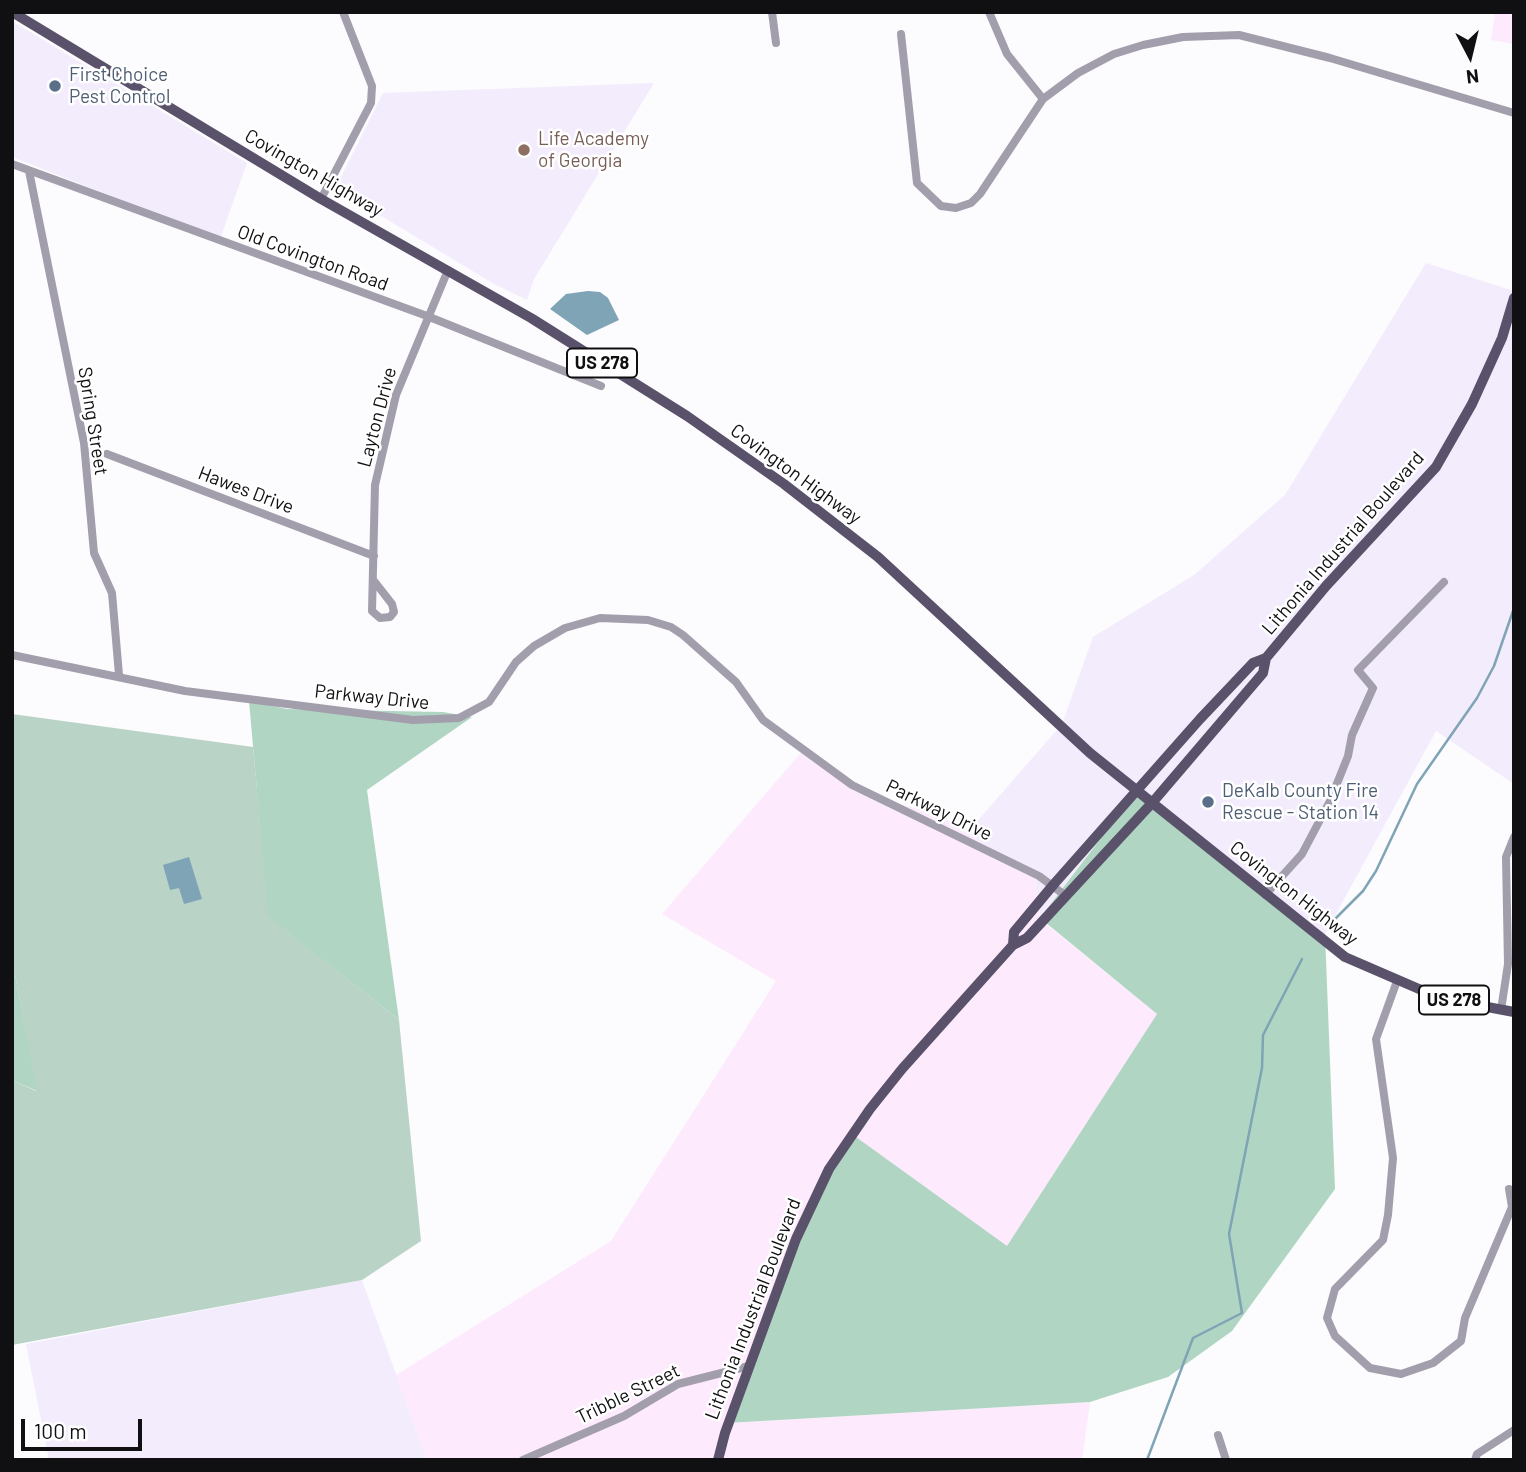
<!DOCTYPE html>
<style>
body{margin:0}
#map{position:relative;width:1526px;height:1472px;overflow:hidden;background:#fcfbfe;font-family:Barlow,sans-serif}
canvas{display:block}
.frame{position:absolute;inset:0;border:14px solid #100f11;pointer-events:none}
.north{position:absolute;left:1435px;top:21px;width:70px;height:70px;-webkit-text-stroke:5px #fff;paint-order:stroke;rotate:173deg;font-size:19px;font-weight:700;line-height:28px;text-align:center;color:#100f11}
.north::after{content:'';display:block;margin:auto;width:24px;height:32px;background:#100f11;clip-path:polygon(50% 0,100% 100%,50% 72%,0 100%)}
.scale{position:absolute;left:21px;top:1419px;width:121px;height:32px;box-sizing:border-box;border:4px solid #100f11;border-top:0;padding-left:9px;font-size:21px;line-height:24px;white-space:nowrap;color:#100f11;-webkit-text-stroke:5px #fff;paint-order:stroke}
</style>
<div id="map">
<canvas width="1526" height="1472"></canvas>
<div class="frame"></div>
<div class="north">N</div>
<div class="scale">100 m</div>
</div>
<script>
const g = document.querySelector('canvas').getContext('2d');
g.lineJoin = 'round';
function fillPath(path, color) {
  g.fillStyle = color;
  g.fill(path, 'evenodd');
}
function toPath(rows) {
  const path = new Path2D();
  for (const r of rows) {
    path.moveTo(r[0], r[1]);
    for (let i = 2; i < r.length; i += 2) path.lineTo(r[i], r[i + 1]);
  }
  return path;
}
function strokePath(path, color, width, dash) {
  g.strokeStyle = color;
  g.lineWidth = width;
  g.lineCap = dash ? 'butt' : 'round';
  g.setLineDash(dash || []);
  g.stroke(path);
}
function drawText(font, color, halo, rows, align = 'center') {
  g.font = font + ' Barlow,sans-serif';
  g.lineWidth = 5;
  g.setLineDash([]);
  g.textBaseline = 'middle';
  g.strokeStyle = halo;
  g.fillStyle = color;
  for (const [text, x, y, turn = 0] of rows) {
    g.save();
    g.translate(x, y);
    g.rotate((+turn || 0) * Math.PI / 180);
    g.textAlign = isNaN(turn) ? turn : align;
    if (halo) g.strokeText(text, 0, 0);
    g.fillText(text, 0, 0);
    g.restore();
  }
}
fillPath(toPath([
 [12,21,247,163,220,239,12,157],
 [654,83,534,279,527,300,494,284,348,196,341,186,340,179,383,93],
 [1426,263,1514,291,1514,784,1436,731,1325,934,1241,876,1137,791,1040,918,1035,878,967,833,1062,724,1093,637,1194,575,1285,495],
 [362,1280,427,1460,49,1460,26,1344]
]), '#f3ecfc');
fillPath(toPath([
 [1495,12,1514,12,1514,44,1491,40],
 [805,748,880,801,935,812,1035,878,1040,919,1157,1014,1007,1247,857,1138,728,1423,1090,1402,1082,1460,427,1460,396,1375,611,1241,776,981,662,914]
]), '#fdebfd');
fillPath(toPath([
 [12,714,253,747,269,916,399,1020,421,1241,362,1280,12,1345,12,1080,36,1091,15,974,12,974]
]), '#b9d4c6');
fillPath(toPath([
 [249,701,287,709,443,712,472,717,367,790,399,1020,268,916],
 [1137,791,1241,876,1325,934,1335,1189,1232,1331,1168,1377,1090,1402,727,1423,802,1217,856,1137,1007,1246,1157,1014,1040,918],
 [12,974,15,974,37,1091,12,1080]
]), '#b0d6c3');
fillPath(toPath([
 [588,291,600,292,608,298,619,320,587,335,550,309,566,294],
 [189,857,202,899,184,904,179,888,170,890,163,865]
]), '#7ea4b5');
strokePath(toPath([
 [1331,923,1363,891,1376,871,1417,784,1477,698,1494,666,1514,608],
 [1147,1460,1193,1338,1242,1313,1229,1234,1262,1068,1263,1035,1302,959]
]), '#7ea4b5', 2.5);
strokePath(toPath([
 [772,12,776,43],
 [901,34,917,183,941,206,956,208,971,203,980,194,1043,99,1007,54,989,12],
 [1043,99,1078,73,1114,54,1143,45,1183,37,1239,35,1330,58,1514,113],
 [12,164,427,316,601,386],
 [29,171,84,443,94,553,112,593,119,675],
 [321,199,371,103,372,86,343,12],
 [107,454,374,556],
 [374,581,392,604,394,612,390,617,380,618,372,611,375,485,396,395,448,270],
 [12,655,185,691,413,720,459,718,489,702,516,662,534,646,565,628,600,618,648,620,671,627,683,635,736,682,763,720,852,785,1039,876,1066,896],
 [1265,895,1302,854,1330,801,1348,756,1352,735,1373,688,1358,670,1444,582],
 [1397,981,1376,1039,1393,1158,1388,1215,1383,1240,1335,1289,1327,1318,1335,1336,1370,1368,1401,1374,1433,1363,1461,1341,1465,1318,1512,1207,1509,1189],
 [1501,1010,1508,964,1506,857,1514,837],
 [1218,1435,1226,1460],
 [523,1460,624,1416,678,1384,749,1366],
 [1475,1460,1477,1454,1514,1430]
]), '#a29eac', 8);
strokePath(toPath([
 [12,12,321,199,531,318,687,416,784,484,878,557,1090,753,1345,957,1419,989,1466,1003,1514,1012],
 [1013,945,1014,932,1054,884,1200,719,1253,663,1266,658],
 [718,1460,725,1433,796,1239,829,1169,870,1109,902,1069,1013,945,1027,938,1152,803,1263,673,1266,658,1326,586,1436,467,1472,404,1502,338,1514,298]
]), '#5a526a', 10);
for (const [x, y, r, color] of [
 [55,86,7,"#5c6f8a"],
 [524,150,7,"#8d6e63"],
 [1208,802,7,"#5c6f8a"]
]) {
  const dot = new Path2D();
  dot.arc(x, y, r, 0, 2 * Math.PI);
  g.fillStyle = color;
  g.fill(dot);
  strokePath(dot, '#fff', 2.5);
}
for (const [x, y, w] of [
 [602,363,70],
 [1454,1000,70]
]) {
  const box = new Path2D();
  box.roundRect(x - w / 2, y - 14.5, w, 29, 5);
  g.fillStyle = '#fff';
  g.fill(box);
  strokePath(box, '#100f11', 2);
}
drawText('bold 18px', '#100f11', null, [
 ["US 278",602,363],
 ["US 278",1454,1000]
]);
drawText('19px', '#4e5e75', '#fff', [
 ["First Choice",69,75],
 ["Pest Control",69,97],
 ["DeKalb County Fire",1222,791],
 ["Rescue - Station 14",1222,813]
], 'left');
drawText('19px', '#785e54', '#fff', [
 ["Life Academy",538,139],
 ["of Georgia",538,161]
], 'left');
drawText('19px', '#100f11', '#fff', [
 ["Covington Highway",314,173,30],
 ["Old Covington Road",313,258,20],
 ["Layton Drive",377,417,-75],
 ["Spring Street",93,421,81],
 ["Covington Highway",796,474,36],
 ["Hawes Drive",246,490,21],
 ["Lithonia Industrial Boulevard",1343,543,-49],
 ["Parkway Drive",372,697,6],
 ["Parkway Drive",939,810,26],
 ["Covington Highway",1294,893,38],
 ["Lithonia Industrial Boulevard",753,1309,-69],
 ["Tribble Street",628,1394,-26]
]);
</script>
